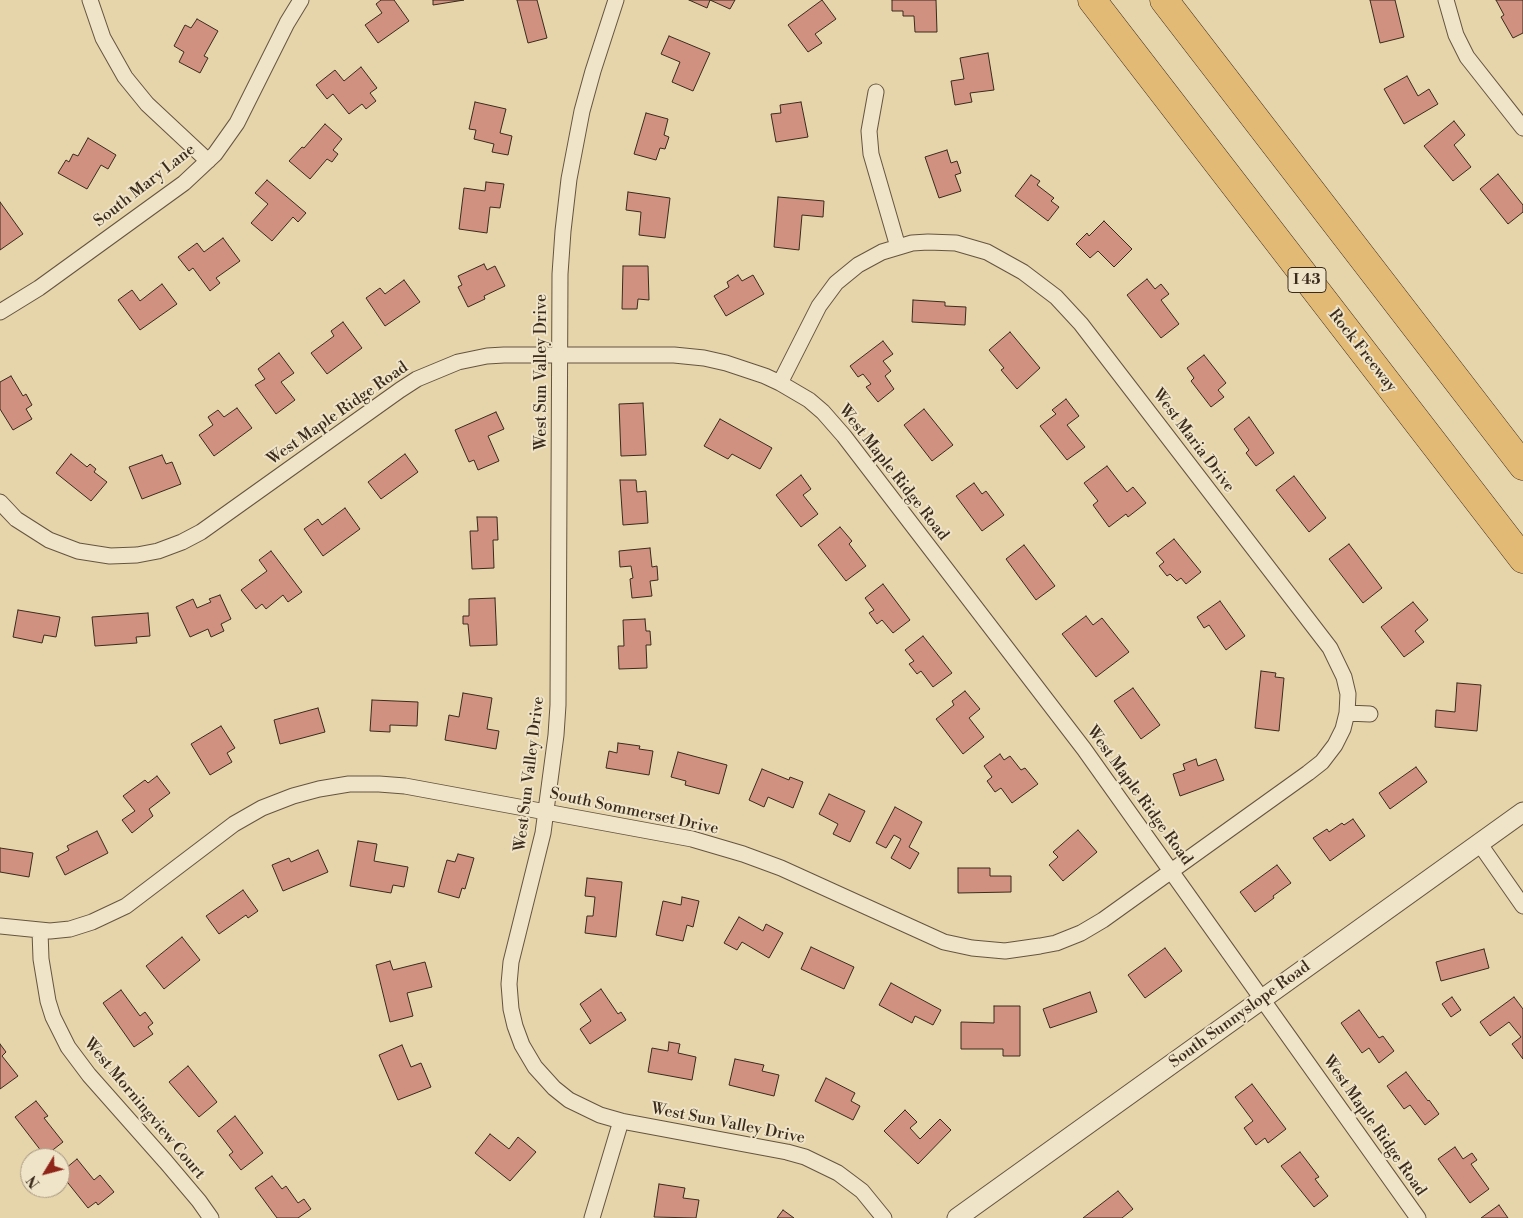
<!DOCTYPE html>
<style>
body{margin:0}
#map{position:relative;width:1523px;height:1218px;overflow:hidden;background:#e6d4aa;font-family:"Libre Bodoni",serif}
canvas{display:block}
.north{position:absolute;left:20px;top:1148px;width:50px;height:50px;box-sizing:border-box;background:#efe3c8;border:1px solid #a79983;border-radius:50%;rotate:233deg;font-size:14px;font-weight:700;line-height:20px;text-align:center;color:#3a2b1c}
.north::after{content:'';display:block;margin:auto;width:18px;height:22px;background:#8f2418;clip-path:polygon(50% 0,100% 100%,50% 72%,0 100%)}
</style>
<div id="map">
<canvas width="1523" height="1218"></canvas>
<div class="north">N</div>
</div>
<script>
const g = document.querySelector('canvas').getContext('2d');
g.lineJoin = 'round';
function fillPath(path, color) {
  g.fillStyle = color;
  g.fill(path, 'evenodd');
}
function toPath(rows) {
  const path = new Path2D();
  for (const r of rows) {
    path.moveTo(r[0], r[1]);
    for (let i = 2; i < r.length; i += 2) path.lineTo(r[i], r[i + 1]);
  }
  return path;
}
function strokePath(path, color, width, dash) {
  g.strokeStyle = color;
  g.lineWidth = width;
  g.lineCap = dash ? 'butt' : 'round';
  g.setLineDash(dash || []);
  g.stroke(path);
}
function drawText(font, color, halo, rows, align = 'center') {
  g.font = font + ' "Libre Bodoni",serif';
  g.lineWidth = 4;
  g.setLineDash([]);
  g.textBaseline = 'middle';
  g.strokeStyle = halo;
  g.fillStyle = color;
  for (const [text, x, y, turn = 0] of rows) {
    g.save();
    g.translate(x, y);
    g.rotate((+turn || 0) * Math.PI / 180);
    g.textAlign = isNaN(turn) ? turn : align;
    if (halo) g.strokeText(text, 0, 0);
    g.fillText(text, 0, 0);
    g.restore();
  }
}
const building = toPath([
 [381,0,394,0,409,21,378,43,365,25,382,13,376,4,381,0],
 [433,0,464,0,433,5,433,0],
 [517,0,537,0,547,38,528,43,517,0],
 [689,0,735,0,730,9,710,0,707,8,689,0],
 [822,0,836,19,815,34,822,43,808,52,788,25,822,0],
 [892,0,936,0,937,32,915,32,914,16,903,16,903,11,892,11,892,0],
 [1370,0,1395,0,1404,37,1380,43,1370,0],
 [1496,0,1523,0,1523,33,1513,38,1501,17,1504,15,1496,0],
 [197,19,218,31,204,56,208,58,200,73,179,62,184,52,174,46,185,25,191,28,197,19],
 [669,36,710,53,693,91,672,82,680,62,661,54,669,36],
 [988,53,994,90,970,93,972,102,955,105,951,81,964,79,960,58,988,53],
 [361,67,377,88,370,93,376,101,366,109,362,104,349,114,333,94,327,99,316,85,335,70,344,81,361,67],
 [1407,76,1418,96,1429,89,1438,104,1404,124,1384,89,1407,76],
 [475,102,506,109,500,133,512,136,508,155,492,152,494,144,474,139,476,130,469,129,475,102],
 [801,102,808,137,776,142,771,114,781,113,780,105,801,102],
 [646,113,668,119,664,135,669,137,665,149,660,148,656,160,634,154,646,113],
 [1454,121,1465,135,1454,145,1471,167,1453,181,1424,146,1454,121],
 [325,124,342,139,333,150,338,154,332,162,327,159,310,179,289,161,302,147,304,148,325,124],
 [88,138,116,155,108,169,101,165,87,189,58,173,66,160,69,162,73,154,78,156,88,138],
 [947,150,951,163,957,161,961,173,955,175,961,191,939,198,925,157,947,150],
 [1498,174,1523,205,1523,212,1508,224,1480,189,1498,174],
 [1031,175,1040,181,1037,185,1054,198,1051,201,1059,207,1048,221,1015,196,1031,175],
 [267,180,306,213,298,222,293,217,272,241,251,223,268,204,255,193,267,180],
 [486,182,504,184,500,208,490,207,487,233,459,229,464,188,485,191,486,182],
 [628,192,670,198,665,238,639,235,641,212,626,210,628,192],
 [778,197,824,201,823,217,802,215,799,250,774,247,778,197],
 [0,202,23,234,0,250,0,202],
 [1104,221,1132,249,1114,267,1098,251,1090,258,1076,244,1087,233,1089,236,1104,221],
 [223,238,240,261,216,278,220,283,210,291,193,268,189,271,178,257,197,243,204,252,223,238],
 [484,264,487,270,495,266,505,286,484,296,485,299,468,307,458,287,462,285,458,276,484,264],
 [623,266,648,266,649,300,638,299,637,309,622,309,623,266],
 [738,275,742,281,753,275,764,294,726,316,714,296,729,287,727,282,738,275],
 [1147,279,1155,289,1161,284,1169,294,1161,300,1179,324,1161,338,1127,295,1147,279],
 [404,280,420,302,385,326,366,298,380,288,385,294,404,280],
 [162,284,177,304,140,330,118,300,132,290,140,301,162,284],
 [913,300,945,302,945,306,966,307,965,325,912,322,913,300],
 [343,322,362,348,327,374,311,353,334,336,331,331,343,322],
 [1010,332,1040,368,1017,389,1001,370,1004,368,989,350,1010,332],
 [883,341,893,354,883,361,891,371,885,376,894,389,878,402,866,387,871,384,863,374,858,377,850,366,883,341],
 [279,353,294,373,281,382,295,400,276,414,255,385,265,379,258,369,279,353],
 [1204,355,1226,383,1218,390,1224,397,1211,407,1191,381,1194,378,1187,368,1204,355],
 [11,376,23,396,26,394,32,405,26,409,32,419,13,430,0,409,0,382,11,376],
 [1066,399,1079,416,1067,425,1085,447,1067,460,1040,426,1056,414,1052,410,1066,399],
 [643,403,646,455,621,456,619,404,643,403],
 [237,408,252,428,214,456,199,435,213,425,208,417,218,410,224,417,237,408],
 [924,409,953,445,932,461,904,425,924,409],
 [496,412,504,429,488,436,499,461,478,470,474,460,469,462,455,430,496,412],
 [1249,417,1274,453,1256,466,1246,453,1249,450,1234,429,1249,417],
 [720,419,772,448,760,469,732,454,728,459,704,446,720,419],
 [71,454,87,467,90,464,96,469,94,472,107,482,91,501,56,473,71,454],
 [405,454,418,472,381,499,368,482,405,454],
 [162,455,166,464,172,462,181,484,142,499,129,467,162,455],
 [1107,466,1127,492,1133,487,1146,503,1128,517,1126,514,1109,527,1093,505,1098,501,1084,483,1107,466],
 [801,475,811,489,803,495,818,514,801,527,776,495,801,475],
 [1294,476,1326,518,1309,532,1276,490,1294,476],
 [620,480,636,480,637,492,646,491,648,523,623,525,620,480],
 [974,483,982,494,986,491,1004,515,982,531,956,496,974,483],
 [345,508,360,529,323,556,304,529,318,519,322,525,345,508],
 [477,517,497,517,498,540,493,540,494,568,472,569,470,531,478,531,477,517],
 [840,527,852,541,849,544,866,566,846,581,818,545,840,527],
 [1174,539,1201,572,1186,584,1181,578,1177,581,1170,574,1167,576,1159,566,1164,562,1156,553,1174,539],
 [1349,544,1382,588,1363,603,1329,559,1349,544],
 [1024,545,1055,586,1036,600,1006,559,1024,545],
 [650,548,652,567,657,566,658,580,650,581,652,596,632,598,630,579,633,578,631,566,620,567,619,551,650,548],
 [271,551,302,592,288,602,283,595,266,609,262,604,256,609,241,590,267,571,259,560,271,551],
 [883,584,910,620,893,633,882,620,877,624,869,613,874,610,865,598,883,584],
 [220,595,231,619,221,624,224,631,211,637,208,629,190,637,176,607,193,599,197,608,211,602,209,599,220,595],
 [495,598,497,645,470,646,468,624,463,624,463,616,469,616,469,599,495,598],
 [1220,601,1245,636,1226,650,1209,625,1204,628,1197,617,1220,601],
 [1413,602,1428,620,1415,631,1424,642,1404,657,1381,627,1413,602],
 [18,610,60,617,56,637,44,635,42,643,13,637,18,610],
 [148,613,150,636,136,637,137,643,95,646,92,617,148,613],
 [1086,616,1093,625,1102,618,1129,652,1096,677,1062,634,1086,616],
 [645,619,646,631,650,631,651,645,646,645,647,668,619,669,618,646,624,646,623,620,645,619],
 [923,636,952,673,933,687,921,671,917,674,909,664,914,661,905,650,923,636],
 [1261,671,1276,673,1275,677,1284,678,1279,731,1255,728,1261,671],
 [1457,683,1481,685,1477,731,1435,727,1436,710,1455,712,1457,683],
 [1133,688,1160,725,1141,739,1114,701,1133,688],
 [965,691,980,709,969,718,984,737,963,754,936,719,954,705,952,701,965,691],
 [463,693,492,698,487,729,499,731,496,749,445,740,449,715,459,717,463,693],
 [372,700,418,702,417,726,390,725,390,732,370,731,372,700],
 [318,708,325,732,280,744,274,720,318,708],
 [221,726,235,748,227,753,232,762,210,775,191,744,221,726],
 [618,743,640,746,639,749,653,751,649,775,606,768,609,751,617,753,618,743],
 [678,752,727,765,719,794,685,785,686,781,671,777,678,752],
 [1000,754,1004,760,1010,756,1021,770,1025,768,1038,784,1012,803,1001,788,995,792,987,781,992,777,984,766,1000,754],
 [1196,759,1198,766,1216,759,1224,780,1180,796,1173,774,1185,770,1183,764,1196,759],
 [1416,767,1427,782,1390,809,1379,793,1416,767],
 [762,769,789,780,790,777,803,782,793,808,768,797,764,807,749,800,762,769],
 [157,776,170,793,149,809,153,816,132,833,122,820,135,811,123,796,145,780,148,783,157,776],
 [829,794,865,811,850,842,833,834,838,824,819,814,829,794],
 [895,807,922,822,909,847,919,853,910,869,891,858,901,839,894,835,886,848,876,843,895,807],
 [1353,819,1365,836,1330,861,1313,838,1327,829,1329,832,1342,823,1344,825,1353,819],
 [1078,830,1097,852,1063,881,1049,865,1058,857,1053,852,1078,830],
 [97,831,108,853,65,875,56,857,69,850,67,846,97,831],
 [358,841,377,844,374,861,408,867,404,887,393,885,391,893,350,886,358,841],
 [0,848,33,853,29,877,0,872,0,848],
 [318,850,328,872,283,891,272,865,289,858,291,862,318,850],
 [458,854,474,858,465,889,462,888,459,898,438,892,447,860,455,862,458,854],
 [1277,865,1291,883,1273,896,1274,898,1255,912,1240,892,1277,865],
 [958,868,990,868,990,876,1011,876,1011,892,958,893,958,868],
 [587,878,622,882,616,937,585,933,587,916,593,916,595,897,585,896,587,878],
 [243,890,258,911,248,918,246,915,219,934,206,916,243,890],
 [682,897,699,901,693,927,687,925,683,941,656,935,663,901,681,905,682,897],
 [739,917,763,931,766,924,783,933,769,958,742,942,737,950,724,943,739,917],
 [182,937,200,960,164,989,146,966,182,937],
 [811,947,854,967,844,989,801,969,811,947],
 [1165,948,1182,971,1145,998,1128,975,1165,948],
 [1484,949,1489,968,1441,981,1436,962,1484,949],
 [390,961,393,970,425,962,432,987,407,993,413,1016,390,1022,376,965,390,961],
 [891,983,941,1010,933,1025,915,1016,912,1023,879,1005,891,983],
 [601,989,618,1014,621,1012,626,1020,590,1044,580,1029,591,1021,580,1004,601,989],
 [121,990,140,1016,145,1012,153,1023,148,1027,153,1034,134,1047,103,1003,121,990],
 [1090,992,1097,1012,1050,1028,1043,1009,1090,992],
 [1452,997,1461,1010,1451,1017,1442,1004,1452,997],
 [1514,997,1523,1009,1523,1059,1512,1044,1521,1037,1509,1022,1490,1036,1480,1022,1514,997],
 [994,1006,1020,1006,1020,1056,1003,1056,1003,1049,961,1049,961,1022,994,1023,994,1006],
 [1359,1010,1379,1038,1383,1036,1394,1051,1379,1063,1369,1048,1362,1053,1341,1023,1359,1010],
 [669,1042,680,1044,678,1053,696,1057,692,1080,648,1072,652,1048,668,1051,669,1042],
 [0,1044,6,1052,2,1056,18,1076,0,1089,0,1044],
 [402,1045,411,1067,421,1063,431,1087,398,1100,379,1055,402,1045],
 [735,1059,764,1065,762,1071,779,1075,774,1096,729,1085,735,1059],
 [188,1066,217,1102,199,1117,169,1082,188,1066],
 [1406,1072,1428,1101,1429,1100,1439,1114,1425,1125,1410,1105,1404,1109,1387,1086,1406,1072],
 [826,1078,855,1093,851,1101,860,1106,853,1120,815,1101,826,1078],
 [1252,1084,1286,1129,1268,1143,1265,1138,1256,1145,1244,1128,1253,1121,1235,1097,1252,1084],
 [36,1101,48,1116,44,1118,63,1142,45,1156,15,1117,36,1101],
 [905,1110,917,1122,910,1128,920,1139,940,1119,951,1130,918,1164,884,1131,905,1110],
 [235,1116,263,1153,241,1170,229,1155,233,1152,217,1131,235,1116],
 [490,1134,509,1149,518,1137,536,1152,510,1181,475,1153,490,1134],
 [1455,1147,1463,1159,1472,1153,1477,1160,1471,1164,1489,1189,1470,1203,1438,1159,1455,1147],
 [1300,1152,1319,1177,1315,1179,1328,1196,1314,1207,1281,1166,1300,1152],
 [77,1159,94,1180,100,1175,114,1192,98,1205,96,1202,88,1208,60,1173,77,1159],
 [272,1176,282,1189,286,1186,298,1203,304,1199,311,1209,298,1218,277,1218,255,1188,272,1176],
 [659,1184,685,1188,683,1198,699,1200,696,1218,654,1217,659,1184],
 [1118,1191,1133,1209,1122,1218,1083,1218,1118,1191],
 [1499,1205,1508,1218,1481,1218,1499,1205],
 [783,1210,794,1218,777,1218,783,1210]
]);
fillPath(building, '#d09180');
strokePath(building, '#3a2b1c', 1);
const minor = toPath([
 [90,0,103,38,125,77,147,104,208,161],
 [616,0,593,71,582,111,569,179,563,231,560,274,558,705,556,735,543,833,511,962,509,984,511,1009,515,1026,522,1045,535,1067,554,1088,569,1100,600,1115,621,1121,787,1152,805,1157,838,1173,862,1191,884,1218],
 [1446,0,1456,35,1467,57,1523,128],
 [876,92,869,131,871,154,898,247],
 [0,312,39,288,184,183,215,154,237,123,287,23,301,0],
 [0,502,16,519,49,540,78,551,110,556,137,555,158,551,182,542,201,532,400,390,417,379,458,362,487,356,504,355,674,355,704,358,726,363,765,376,780,383,809,400,823,412,844,436,1084,749,1418,1218],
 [1347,713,1370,714],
 [1479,843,1523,906],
 [0,926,50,931,70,929,92,922,126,906,234,824,262,808,293,796,319,789,349,784,379,784,405,786,692,839,743,854,781,868,944,942,972,948,1005,951,1040,946,1056,943,1081,933,1103,920,1308,773,1322,762,1335,745,1343,729,1347,713,1348,694,1344,677,1330,648,1081,324,1056,297,1023,272,987,252,956,243,928,242,912,243,882,252,858,265,836,283,819,306,780,383],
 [40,931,41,959,48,1001,53,1017,68,1047,89,1075,166,1162,199,1201,211,1218],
 [592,1218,621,1121]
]);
const tertiary = toPath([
 [957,1218,1523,812]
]);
const motorway = toPath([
 [1092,0,1523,559],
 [1164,0,1523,466]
]);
strokePath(minor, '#655540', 17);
strokePath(tertiary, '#655540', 21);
strokePath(motorway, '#3a2b1c', 29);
strokePath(minor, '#efe3c8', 15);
strokePath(tertiary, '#efe3c8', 19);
strokePath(motorway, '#e3ba75', 28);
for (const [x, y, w] of [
 [1307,280,38]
]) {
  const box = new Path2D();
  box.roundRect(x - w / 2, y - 12.5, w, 25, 4);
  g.fillStyle = '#efe3c8';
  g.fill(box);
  strokePath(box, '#3a2b1c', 1);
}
drawText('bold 15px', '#3a2b1c', null, [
 ["I 43",1307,280]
]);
drawText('16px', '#3a2b1c', '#efe3c8', [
 ["South Mary Lane",145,186,-38],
 ["Rock Freeway",1362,351,52],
 ["West Sun Valley Drive",542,372,-90],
 ["West Maple Ridge Road",338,414,-35],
 ["West Maria Drive",1193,441,53],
 ["West Maple Ridge Road",893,473,52],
 ["West Sun Valley Drive",530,774,-83],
 ["West Maple Ridge Road",1139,796,54],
 ["South Sommerset Drive",634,812,12],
 ["South Sunnyslope Road",1240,1015,-36],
 ["West Morningview Court",144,1109,50],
 ["West Sun Valley Drive",728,1124,11],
 ["West Maple Ridge Road",1374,1126,55]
]);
</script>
